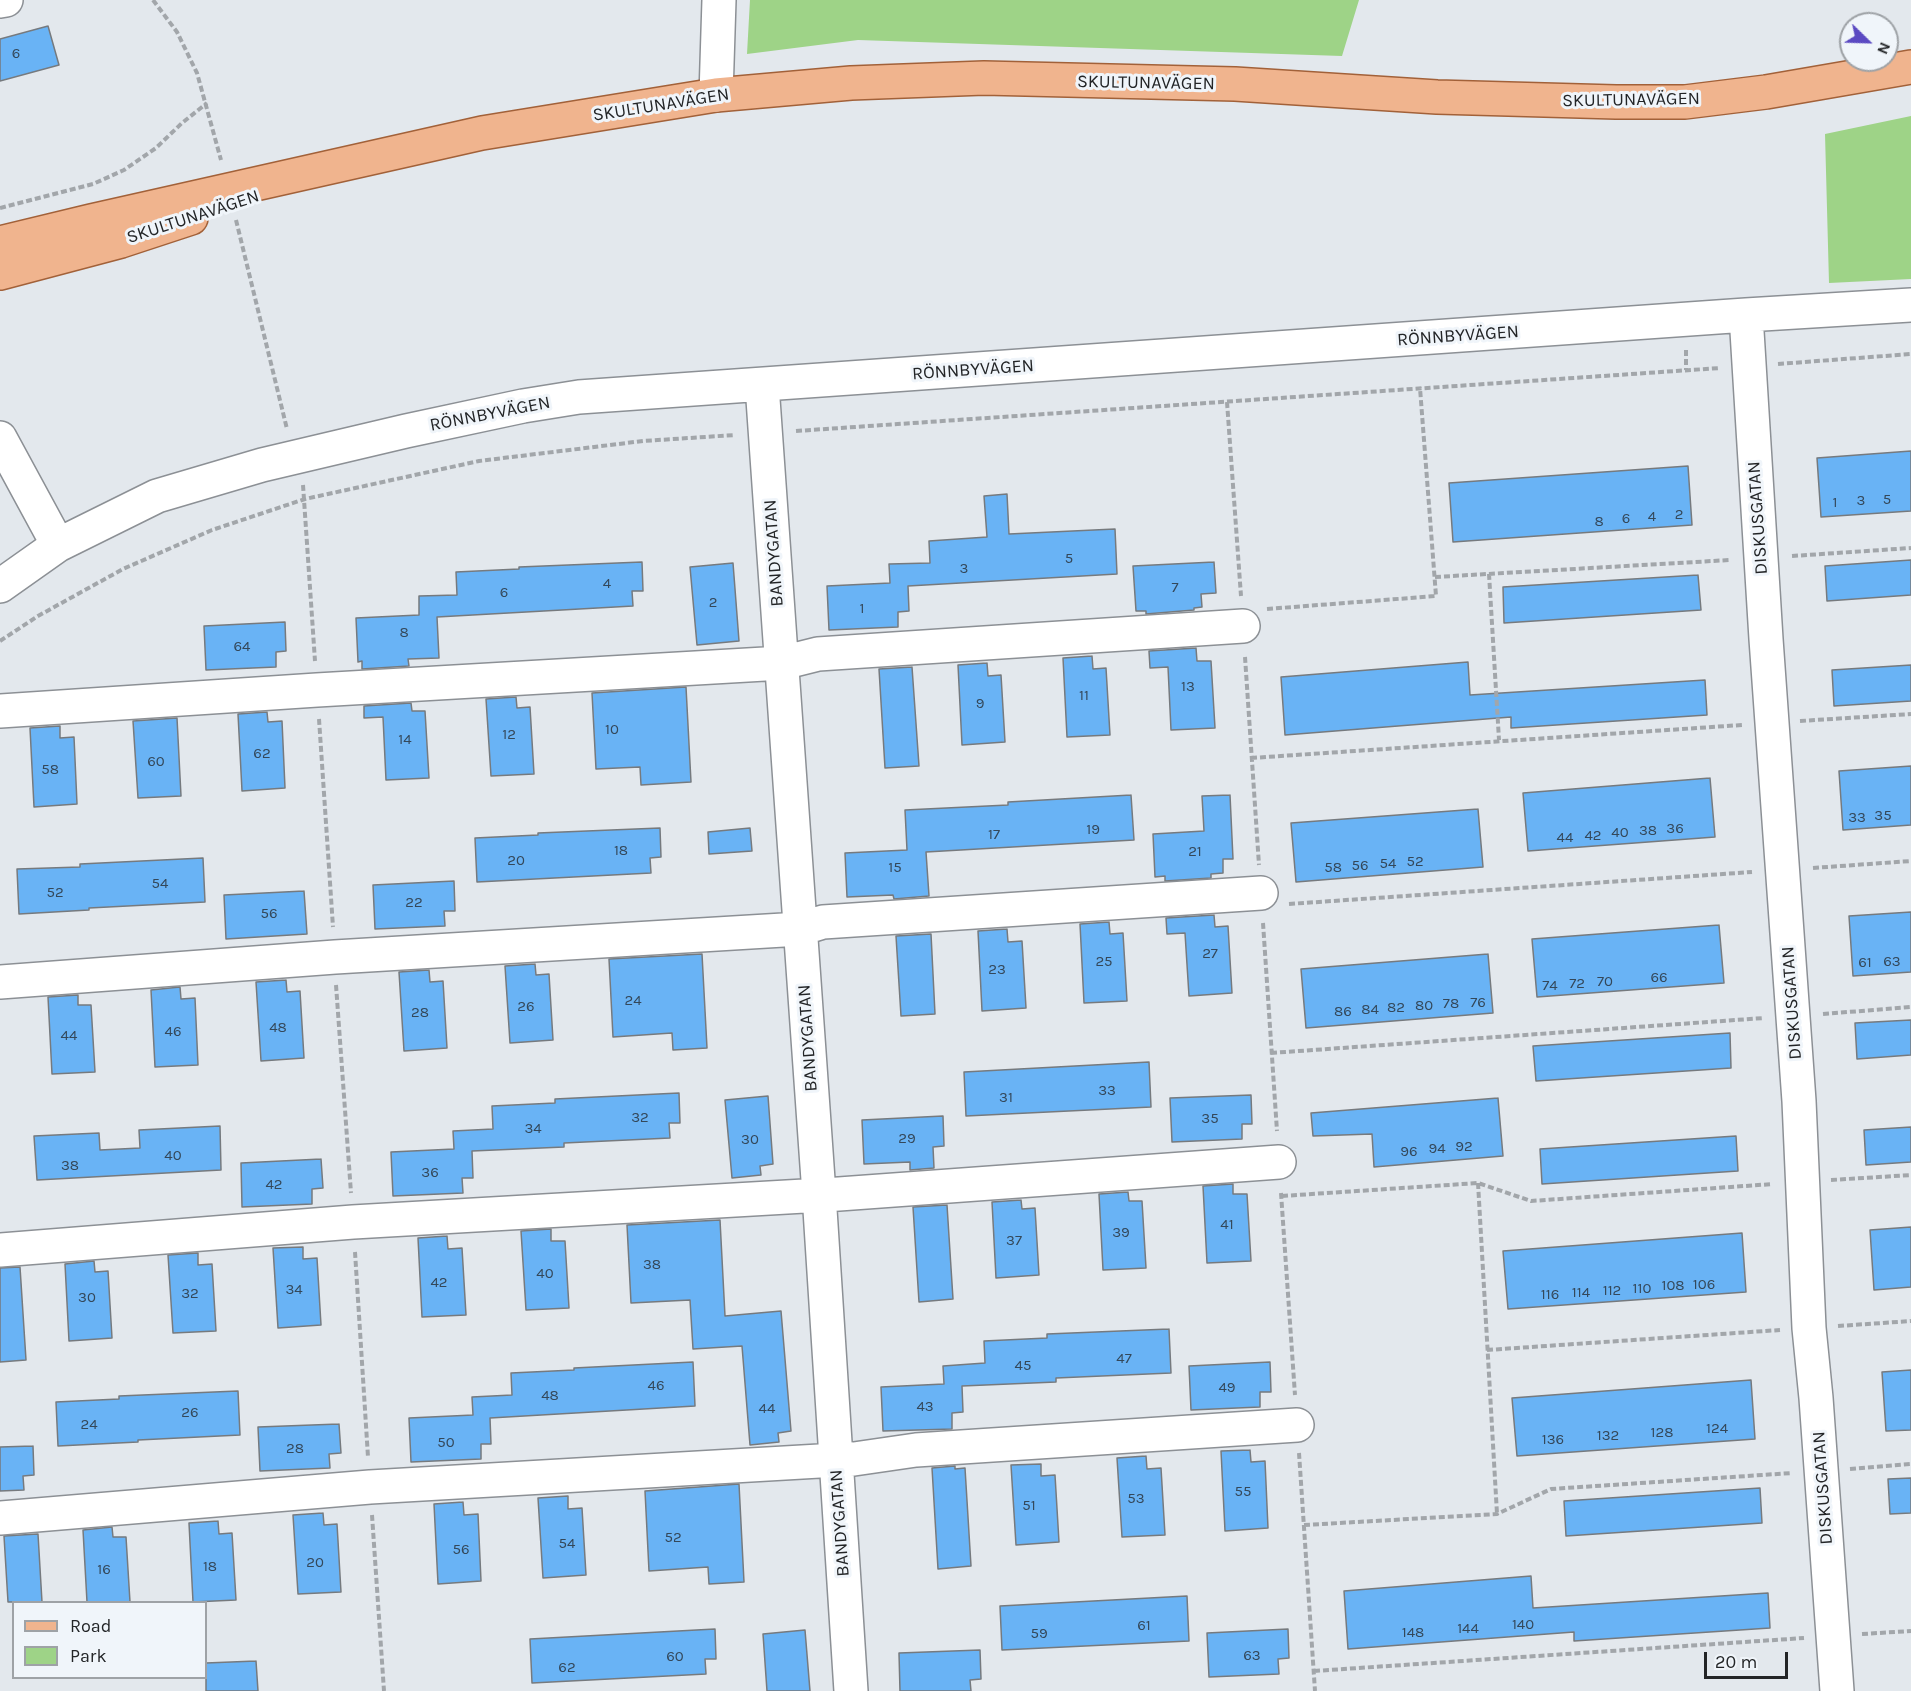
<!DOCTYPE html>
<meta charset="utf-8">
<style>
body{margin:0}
#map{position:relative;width:1911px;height:1691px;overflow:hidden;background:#e3e8ed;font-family:Karla,sans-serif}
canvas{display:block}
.legend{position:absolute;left:12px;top:1601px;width:195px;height:78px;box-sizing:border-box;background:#f0f5fa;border:2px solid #9ea2a6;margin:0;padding:8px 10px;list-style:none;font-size:18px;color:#232527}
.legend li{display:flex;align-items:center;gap:12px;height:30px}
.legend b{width:30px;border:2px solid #9ea2a6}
.north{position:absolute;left:1839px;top:12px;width:60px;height:60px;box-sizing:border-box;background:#f0f5fa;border:2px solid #9ea2a6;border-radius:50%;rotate:113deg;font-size:16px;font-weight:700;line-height:24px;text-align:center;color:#232527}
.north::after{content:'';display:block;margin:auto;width:21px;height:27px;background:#5b4ac2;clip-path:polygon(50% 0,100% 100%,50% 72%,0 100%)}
.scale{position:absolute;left:1704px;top:1652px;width:84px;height:27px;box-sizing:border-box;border:3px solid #232527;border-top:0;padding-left:8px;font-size:18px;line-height:21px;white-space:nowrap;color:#232527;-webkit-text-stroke:4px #f0f5fa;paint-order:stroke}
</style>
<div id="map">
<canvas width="1911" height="1691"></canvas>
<ul class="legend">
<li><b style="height:8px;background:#f0b48e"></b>Road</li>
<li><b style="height:16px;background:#9ed387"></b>Park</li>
</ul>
<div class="north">N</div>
<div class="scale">20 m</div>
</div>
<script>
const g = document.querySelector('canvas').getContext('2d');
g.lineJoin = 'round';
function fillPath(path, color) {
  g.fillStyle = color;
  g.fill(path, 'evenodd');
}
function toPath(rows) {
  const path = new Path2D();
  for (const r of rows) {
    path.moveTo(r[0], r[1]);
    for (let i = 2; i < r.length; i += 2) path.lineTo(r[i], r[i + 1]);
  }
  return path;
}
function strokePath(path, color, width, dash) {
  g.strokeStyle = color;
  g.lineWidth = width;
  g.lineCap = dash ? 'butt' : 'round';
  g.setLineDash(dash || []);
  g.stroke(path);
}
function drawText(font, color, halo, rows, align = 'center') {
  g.font = font + ' Karla,sans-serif';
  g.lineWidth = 6;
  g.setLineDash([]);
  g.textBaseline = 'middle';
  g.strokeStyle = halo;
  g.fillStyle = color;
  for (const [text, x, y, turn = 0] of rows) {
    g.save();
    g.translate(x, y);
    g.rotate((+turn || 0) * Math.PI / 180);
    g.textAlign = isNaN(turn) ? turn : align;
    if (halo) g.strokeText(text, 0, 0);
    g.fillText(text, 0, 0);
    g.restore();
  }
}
fillPath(toPath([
 [750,0,1359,0,1342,56,858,40,747,54],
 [1911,116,1911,279,1829,283,1825,134]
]), '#9ed387');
const building = toPath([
 [48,26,59,65,0,81,0,39,48,26],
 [1911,451,1911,511,1821,517,1817,458,1911,451],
 [1688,466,1692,525,1453,542,1449,483,1688,466],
 [1007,494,1009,534,1115,529,1117,574,908,586,909,611,898,612,898,627,829,630,827,586,890,583,889,564,930,563,929,541,987,537,984,496,1007,494],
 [1911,560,1911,595,1827,601,1825,566,1911,560],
 [642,562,643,591,632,591,633,606,437,617,439,658,408,659,409,666,362,669,362,661,358,662,356,618,419,615,419,596,457,595,456,572,519,569,519,567,642,562],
 [1214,562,1216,593,1201,594,1202,607,1194,608,1194,610,1146,614,1146,611,1136,611,1133,566,1214,562],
 [733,563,739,641,697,645,690,567,733,563],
 [1698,575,1701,610,1504,623,1503,587,1698,575],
 [285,622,286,651,276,652,276,667,206,670,204,626,285,622],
 [1196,648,1197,661,1211,661,1215,728,1171,730,1168,667,1150,668,1149,651,1196,648],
 [1092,656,1093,669,1106,668,1110,735,1067,737,1063,658,1092,656],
 [1468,662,1470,695,1705,680,1707,715,1511,728,1511,717,1285,735,1281,677,1468,662],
 [987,663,988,676,1001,675,1005,742,962,745,958,665,987,663],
 [1911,665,1911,701,1834,706,1832,670,1911,665],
 [912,667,919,766,885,768,879,669,912,667],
 [686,687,691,782,641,785,640,767,596,769,592,693,686,687],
 [516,697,517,708,530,707,534,774,491,776,486,699,516,697],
 [411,703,412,711,425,711,429,778,386,780,383,717,364,718,364,706,411,703],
 [267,712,268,722,282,721,285,788,242,791,238,714,267,712],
 [177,718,181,796,138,798,133,721,177,718],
 [60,726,60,738,74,737,77,804,34,807,30,728,60,726],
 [1911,766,1911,825,1843,830,1839,771,1911,766],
 [1710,778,1715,837,1528,851,1523,793,1710,778],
 [1131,795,1134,840,926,852,929,896,894,899,893,895,847,897,845,853,907,850,905,810,1008,805,1008,802,1131,795],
 [1230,795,1233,859,1223,859,1223,873,1211,874,1211,878,1165,881,1165,876,1155,877,1153,834,1204,831,1202,796,1230,795],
 [1478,809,1483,867,1296,882,1291,823,1478,809],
 [660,828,661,857,650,858,651,873,477,882,475,838,538,835,538,833,660,828],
 [750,828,752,851,709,854,708,832,750,828],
 [203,858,205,902,89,908,89,910,19,914,17,869,80,867,80,864,203,858],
 [454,881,455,911,444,911,445,926,375,929,373,885,454,881],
 [304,891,307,934,226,939,224,895,304,891],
 [1911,912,1911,972,1853,976,1849,916,1911,912],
 [1214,915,1215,927,1228,926,1232,993,1189,996,1185,933,1167,934,1166,918,1214,915],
 [1109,922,1110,934,1123,933,1127,1001,1084,1003,1080,924,1109,922],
 [1719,925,1724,983,1537,997,1532,939,1719,925],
 [1007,929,1008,942,1022,941,1026,1008,982,1011,978,931,1007,929],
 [931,934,935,1014,901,1016,896,936,931,934],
 [702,954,707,1048,673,1050,672,1033,613,1037,609,959,702,954],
 [1488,954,1493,1013,1306,1028,1301,969,1488,954],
 [535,964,536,975,549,974,553,1040,510,1043,505,966,535,964],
 [429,970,430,982,443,981,447,1048,404,1051,399,972,429,970],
 [286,980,287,992,300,991,304,1058,261,1061,256,982,286,980],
 [180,987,181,999,195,998,198,1065,155,1067,151,990,180,987],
 [78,995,78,1005,91,1005,95,1072,52,1074,48,997,78,995],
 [1911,1020,1911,1055,1857,1059,1855,1023,1911,1020],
 [1730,1033,1731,1068,1536,1081,1533,1046,1730,1033],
 [1149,1062,1151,1107,966,1116,964,1072,1149,1062],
 [679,1093,680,1123,669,1123,670,1138,564,1143,564,1147,472,1151,473,1178,462,1178,463,1193,393,1196,391,1152,454,1149,453,1131,493,1129,492,1106,555,1103,555,1099,679,1093],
 [1251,1095,1252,1124,1242,1124,1242,1139,1172,1142,1170,1098,1251,1095],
 [768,1096,773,1164,760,1166,761,1175,732,1178,725,1100,768,1096],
 [1498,1098,1503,1156,1374,1167,1372,1134,1313,1136,1311,1113,1498,1098],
 [943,1116,944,1146,933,1147,934,1168,910,1170,910,1162,864,1164,862,1120,943,1116],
 [220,1126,221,1170,37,1180,34,1136,99,1133,100,1150,140,1148,139,1130,220,1126],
 [1911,1127,1911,1162,1866,1165,1864,1130,1911,1127],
 [1736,1136,1738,1171,1542,1184,1540,1149,1736,1136],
 [321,1159,323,1188,312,1189,312,1204,242,1207,241,1163,321,1159],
 [1233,1184,1233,1194,1247,1194,1251,1261,1207,1263,1203,1186,1233,1184],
 [1128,1192,1129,1201,1142,1201,1146,1268,1103,1270,1099,1194,1128,1192],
 [1021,1200,1022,1209,1035,1208,1039,1275,996,1278,992,1202,1021,1200],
 [947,1205,953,1299,919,1302,913,1207,947,1205],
 [720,1220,725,1316,781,1311,791,1431,778,1433,779,1442,750,1445,742,1346,693,1349,690,1300,631,1303,627,1225,720,1220],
 [1911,1227,1911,1287,1874,1290,1870,1230,1911,1227],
 [551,1229,551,1241,565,1241,569,1308,526,1310,521,1231,551,1229],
 [1742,1233,1746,1292,1508,1309,1503,1251,1742,1233],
 [447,1236,448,1249,462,1248,466,1315,422,1317,418,1238,447,1236],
 [303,1247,303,1259,317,1258,321,1325,278,1328,273,1248,303,1247],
 [198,1253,198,1265,212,1264,216,1331,173,1333,168,1255,198,1253],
 [94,1261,95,1272,108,1271,112,1338,69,1341,65,1264,94,1261],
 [20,1267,26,1360,0,1362,0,1268,20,1267],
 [1169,1329,1171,1373,1056,1378,1056,1382,962,1386,963,1412,952,1413,952,1429,883,1431,881,1387,944,1384,943,1366,985,1363,984,1341,1047,1338,1047,1334,1169,1329],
 [693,1362,695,1406,490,1418,491,1444,481,1444,481,1459,411,1462,409,1418,473,1415,472,1397,512,1395,511,1373,574,1370,574,1368,693,1362],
 [1270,1362,1271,1392,1260,1392,1260,1407,1191,1410,1189,1366,1270,1362],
 [1911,1370,1911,1430,1886,1431,1882,1372,1911,1370],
 [1751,1380,1755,1439,1517,1456,1512,1398,1751,1380],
 [238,1391,240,1435,138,1440,138,1442,58,1446,56,1402,119,1399,119,1396,238,1391],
 [339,1424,341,1453,329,1454,330,1468,260,1471,258,1427,339,1424],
 [33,1446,34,1475,23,1476,24,1490,0,1491,0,1447,33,1446],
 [1250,1450,1251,1462,1265,1461,1268,1528,1225,1531,1221,1451,1250,1450],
 [1146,1456,1147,1469,1161,1468,1165,1535,1122,1537,1117,1458,1146,1456],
 [1041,1464,1041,1476,1055,1475,1059,1542,1016,1545,1011,1465,1041,1464],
 [955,1466,955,1469,965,1468,971,1566,938,1569,932,1468,955,1466],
 [1911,1478,1911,1513,1890,1514,1888,1479,1911,1478],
 [739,1484,744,1582,709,1584,708,1567,649,1571,645,1491,739,1484],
 [1760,1488,1762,1523,1566,1536,1564,1501,1760,1488],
 [568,1496,568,1509,582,1508,586,1575,543,1578,538,1498,568,1496],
 [463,1502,464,1515,478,1514,481,1581,438,1584,434,1504,463,1502],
 [323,1513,324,1525,337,1524,341,1592,298,1594,293,1515,323,1513],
 [218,1521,219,1534,232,1533,236,1600,193,1602,189,1523,218,1521],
 [112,1527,113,1537,126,1537,130,1602,87,1602,83,1530,112,1527],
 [38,1534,42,1602,8,1602,4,1536,38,1534],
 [1531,1576,1533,1608,1768,1593,1770,1628,1574,1641,1574,1632,1348,1649,1344,1591,1531,1576],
 [1187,1596,1189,1641,1002,1650,1000,1606,1187,1596],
 [715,1629,716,1659,705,1659,706,1674,532,1683,530,1639,715,1629],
 [1288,1629,1289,1658,1278,1659,1279,1674,1209,1677,1207,1633,1288,1629],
 [805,1630,810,1691,767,1691,763,1634,805,1630],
 [980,1650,981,1679,970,1680,971,1691,900,1691,899,1653,980,1650],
 [256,1661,258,1691,206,1691,206,1663,256,1661]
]);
fillPath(building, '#69b3f5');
strokePath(building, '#767a7e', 1.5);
const minor = toPath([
 [0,1,6,0],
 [716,95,719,0],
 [1746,315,1766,639,1799,1101,1809,1328,1816,1398,1837,1691],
 [762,385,819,1194,851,1691],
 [0,438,58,545],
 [0,586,58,545,157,496,262,465,406,431,523,406,579,397,1746,315,1911,305],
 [0,711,317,690,782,663,818,654,1243,626],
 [0,982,335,957,800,929,823,922,1261,893],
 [0,1250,353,1222,839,1194,1279,1162],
 [0,1518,370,1487,854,1459,916,1450,1297,1425]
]);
const major = toPath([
 [0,243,91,221,482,133,716,95,851,83,984,78,1235,84,1437,97,1616,102,1685,102,1766,92,1911,67],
 [0,273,121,241,191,218]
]);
strokePath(minor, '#8c9095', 36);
strokePath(major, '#a26139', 36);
strokePath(toPath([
 [153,0,177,32,197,73,221,160],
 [0,208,93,184,124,170,156,148,182,123,207,103],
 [236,220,287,429],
 [1686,350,1686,370],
 [1778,364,1911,354],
 [1227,402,1241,596],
 [796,431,1720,368],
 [303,485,315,661],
 [1792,556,1911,548],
 [1489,574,1499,740],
 [1435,577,1730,560],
 [1267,609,1436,596,1420,388],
 [0,641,38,616,123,569,212,530,305,499,479,461,643,441,735,435],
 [1245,657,1259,865],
 [319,719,333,927],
 [1800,721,1911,714],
 [1251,758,1742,725],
 [1813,868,1911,861],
 [1289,904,1752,872],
 [1263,923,1277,1131],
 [336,985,351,1193],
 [1823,1014,1911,1007],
 [1271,1053,1764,1018],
 [1831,1180,1911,1175],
 [1478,1183,1497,1514],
 [1281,1193,1295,1395],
 [1282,1196,1478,1183,1531,1201,1773,1184],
 [355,1252,368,1457],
 [1838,1326,1911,1321],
 [1487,1350,1780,1330],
 [1299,1453,1315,1691],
 [1850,1469,1911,1464],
 [372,1515,384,1691],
 [1304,1525,1497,1514,1551,1489,1792,1473],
 [1862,1634,1911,1631],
 [1314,1671,1804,1638]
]), '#a2a6aa', 4, [6, 3]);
strokePath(minor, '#fff', 33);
strokePath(major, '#f0b48e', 33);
drawText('15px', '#34485a', null, [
 ["6",16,54],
 ["5",1887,500],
 ["3",1861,501],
 ["1",1835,503],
 ["2",1679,515],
 ["4",1652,517],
 ["6",1626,519],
 ["8",1599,522],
 ["5",1069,559],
 ["3",964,569],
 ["4",607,584],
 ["7",1175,588],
 ["6",504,593],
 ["2",713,603],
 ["1",862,609],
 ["8",404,633],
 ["64",242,647],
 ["13",1188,687],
 ["11",1084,696],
 ["9",980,704],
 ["10",612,730],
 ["12",509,735],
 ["14",405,740],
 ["62",262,754],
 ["60",156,762],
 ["58",50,770],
 ["35",1883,816],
 ["33",1857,818],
 ["36",1675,829],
 ["19",1093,830],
 ["38",1648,831],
 ["40",1620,833],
 ["17",994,835],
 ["42",1593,836],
 ["44",1565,838],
 ["18",621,851],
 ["21",1195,852],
 ["20",516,861],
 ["52",1415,862],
 ["54",1388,864],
 ["56",1360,866],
 ["15",895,868],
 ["58",1333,868],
 ["54",160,884],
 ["52",55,893],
 ["22",414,903],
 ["56",269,914],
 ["27",1210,954],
 ["25",1104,962],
 ["63",1892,962],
 ["61",1865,963],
 ["23",997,970],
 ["66",1659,978],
 ["70",1605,982],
 ["72",1577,984],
 ["74",1550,986],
 ["24",633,1001],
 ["76",1478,1003],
 ["78",1451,1004],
 ["80",1424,1006],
 ["26",526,1007],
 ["82",1396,1008],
 ["84",1370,1010],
 ["86",1343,1012],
 ["28",420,1013],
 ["48",278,1028],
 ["46",173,1032],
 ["44",69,1036],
 ["33",1107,1091],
 ["31",1006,1098],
 ["32",640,1118],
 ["35",1210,1119],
 ["34",533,1129],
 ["29",907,1139],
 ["30",750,1140],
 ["92",1464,1147],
 ["94",1437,1149],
 ["96",1409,1152],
 ["40",173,1156],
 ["38",70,1166],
 ["36",430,1173],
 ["42",274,1185],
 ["41",1227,1225],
 ["39",1121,1233],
 ["37",1014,1241],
 ["38",652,1265],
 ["40",545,1274],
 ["42",439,1283],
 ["106",1704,1285],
 ["108",1673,1286],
 ["110",1642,1289],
 ["34",294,1290],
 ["112",1612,1291],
 ["114",1581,1293],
 ["32",190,1294],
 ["116",1550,1295],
 ["30",87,1298],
 ["47",1124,1359],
 ["45",1023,1366],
 ["46",656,1386],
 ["49",1227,1388],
 ["48",550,1396],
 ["43",925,1407],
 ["44",767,1409],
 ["26",190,1413],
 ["24",89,1425],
 ["124",1717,1429],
 ["128",1662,1433],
 ["132",1608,1436],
 ["136",1553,1440],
 ["50",446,1443],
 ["28",295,1449],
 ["55",1243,1492],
 ["53",1136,1499],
 ["51",1029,1506],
 ["52",673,1538],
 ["54",567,1544],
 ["56",461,1550],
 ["20",315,1563],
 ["18",210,1567],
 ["16",104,1570],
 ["140",1523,1625],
 ["61",1144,1626],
 ["144",1468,1629],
 ["148",1413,1633],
 ["59",1039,1634],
 ["63",1252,1656],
 ["60",675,1657],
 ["62",567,1668]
]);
drawText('18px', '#232527', '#f0f5fa', [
 ["SKULTUNAVÄGEN",1146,83,1],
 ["SKULTUNAVÄGEN",1631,100,-1],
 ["SKULTUNAVÄGEN",661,105,-9],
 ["SKULTUNAVÄGEN",193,217,-18],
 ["RÖNNBYVÄGEN",1458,336,-4],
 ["RÖNNBYVÄGEN",973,370,-4],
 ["RÖNNBYVÄGEN",490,414,-11],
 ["DISKUSGATAN",1758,518,-94],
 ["BANDYGATAN",774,553,-94],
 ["DISKUSGATAN",1792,1003,-94],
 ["BANDYGATAN",808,1038,-94],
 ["DISKUSGATAN",1823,1488,-94],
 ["BANDYGATAN",840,1523,-94]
]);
</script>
